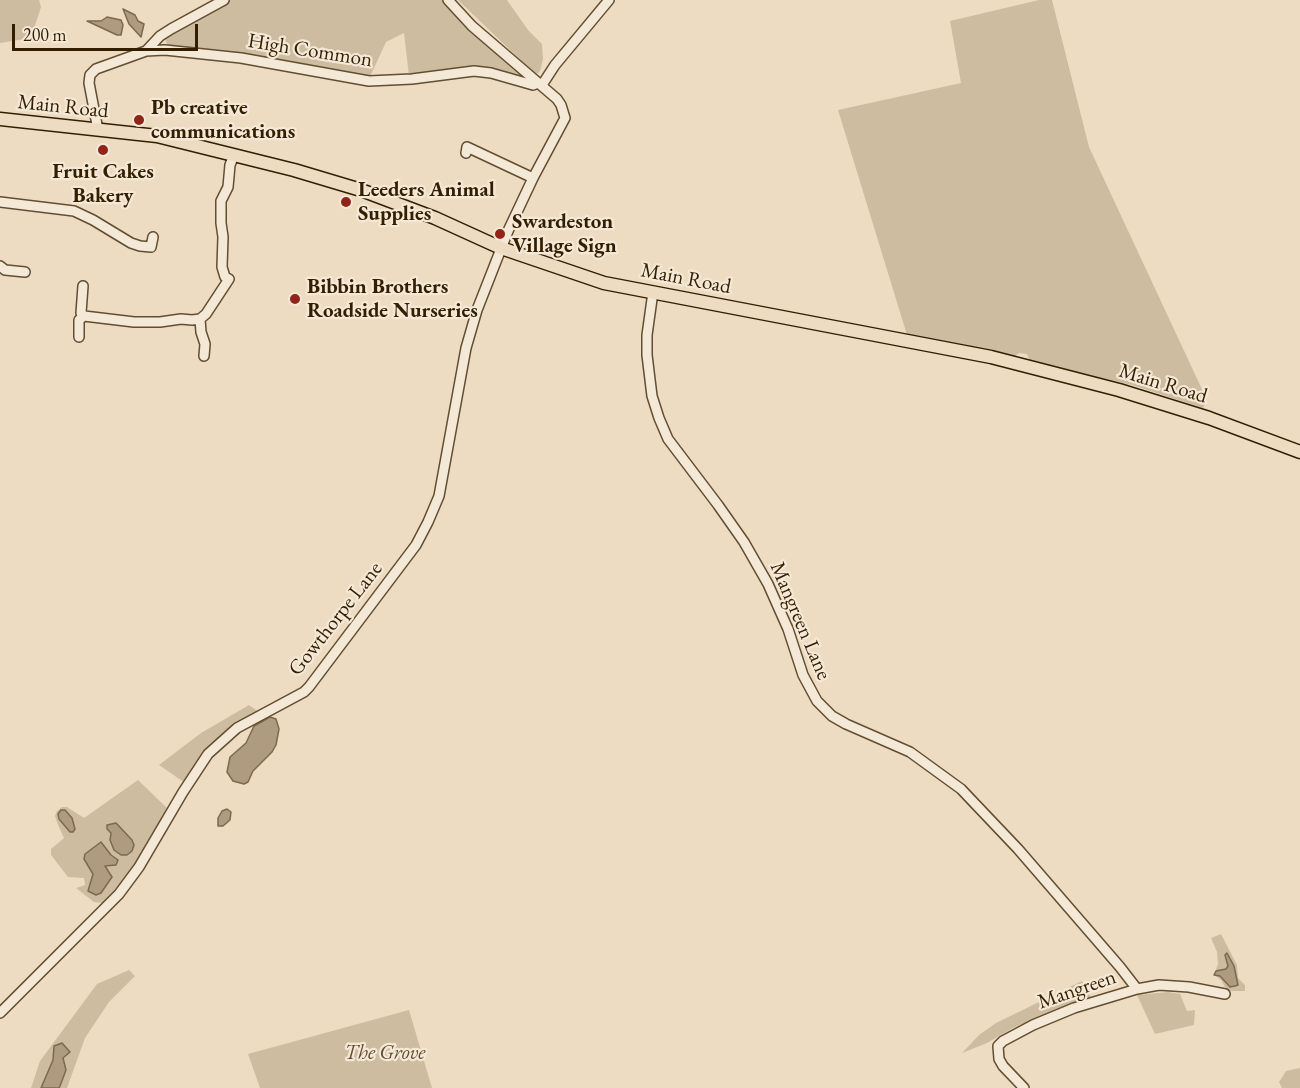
<!DOCTYPE html>
<style>
body{margin:0}
#map{position:relative;width:1300px;height:1088px;overflow:hidden;background:#eedcc2;font-family:"EB Garamond",serif}
canvas{display:block}
.scale{position:absolute;left:12px;top:24px;width:186px;height:27px;box-sizing:border-box;border:3px solid #341e00;border-top:0;padding-left:8px;font-size:18px;line-height:21px;white-space:nowrap;color:#341e00;-webkit-text-stroke:4px #f4e8d7;paint-order:stroke}
</style>
<div id="map">
<canvas width="1300" height="1088"></canvas>
<div class="scale">200 m</div>
</div>
<script>
const g = document.querySelector('canvas').getContext('2d');
g.lineJoin = 'round';
function fillPath(path, color) {
  g.fillStyle = color;
  g.fill(path, 'evenodd');
}
function toPath(rows) {
  const path = new Path2D();
  for (const r of rows) {
    path.moveTo(r[0], r[1]);
    for (let i = 2; i < r.length; i += 2) path.lineTo(r[i], r[i + 1]);
  }
  return path;
}
function strokePath(path, color, width, dash) {
  g.strokeStyle = color;
  g.lineWidth = width;
  g.lineCap = dash ? 'butt' : 'round';
  g.setLineDash(dash || []);
  g.stroke(path);
}
function drawText(font, color, halo, rows, align = 'center') {
  g.font = font + ' "EB Garamond",serif';
  g.lineWidth = 4.5;
  g.setLineDash([]);
  g.textBaseline = 'middle';
  g.strokeStyle = halo;
  g.fillStyle = color;
  for (const [text, x, y, turn = 0] of rows) {
    g.save();
    g.translate(x, y);
    g.rotate((+turn || 0) * Math.PI / 180);
    g.textAlign = isNaN(turn) ? turn : align;
    if (halo) g.strokeText(text, 0, 0);
    g.fillText(text, 0, 0);
    g.restore();
  }
}
fillPath(toPath([
 [0,0,39,0,41,7,31,38,0,43],
 [229,0,446,0,532,82,491,70,409,76,404,33,386,42,369,79,168,47,165,38],
 [458,0,507,0,528,30,542,44,543,59,540,71,537,74,533,72],
 [1039,0,1052,0,1089,147,1207,400,1203,408,1132,385,1030,362,1027,354,1019,353,1013,358,907,335,838,110,961,83,950,21],
 [249,705,259,712,235,726,185,783,159,765,201,733],
 [138,780,167,808,127,877,108,900,102,903,94,902,76,888,85,885,84,878,68,877,51,855,51,849,64,838,58,825,55,816,57,811,62,807,67,807,84,818],
 [101,842,111,856,117,859,112,866,104,866,112,877,88,891,93,874,84,859,85,854],
 [1221,934,1237,965,1238,978,1245,985,1245,991,1227,991,1221,980,1214,975,1218,964,1217,952,1211,938],
 [129,970,135,976,109,1002,85,1038,67,1088,31,1088,40,1061,97,984],
 [1082,981,1092,999,1072,1003,1013,1028,987,1043,962,1053,979,1035,996,1023],
 [1168,992,1180,994,1187,1011,1195,1010,1194,1025,1155,1034,1137,995],
 [409,1010,432,1088,260,1088,248,1054],
 [1300,1068,1300,1088,1282,1088,1279,1082,1286,1071]
]), '#cebca1');
const water = toPath([
 [123,9,135,15,138,21,144,24,141,37,129,24,123,9],
 [107,17,121,20,123,25,121,35,117,35,87,21,101,21,107,17],
 [270,717,276,719,279,729,276,745,272,752,253,771,248,782,244,784,233,781,227,772,230,757,246,743,254,726,270,717],
 [227,809,231,812,230,820,223,826,218,826,218,818,222,811,227,809],
 [61,810,65,810,72,818,75,829,73,832,70,832,59,819,58,814,61,810],
 [116,823,132,840,134,845,132,851,127,855,121,855,114,850,110,840,111,833,107,829,107,825,116,823],
 [101,842,111,855,118,860,116,865,105,866,112,877,101,893,96,895,88,891,93,874,84,859,85,854,101,842],
 [1227,953,1234,966,1238,985,1235,986,1230,987,1220,976,1214,975,1216,971,1226,969,1228,966,1225,955,1227,953],
 [62,1043,70,1052,63,1058,66,1070,60,1086,59,1088,41,1088,53,1060,54,1046,62,1043]
]);
fillPath(water, '#af9b80');
strokePath(water, '#7e694d', 1.5);
const minor = toPath([
 [146,51,165,50,241,58,369,81,412,79,474,71,491,73,533,85,538,83],
 [542,85,555,65,609,0],
 [98,130,89,83,90,75,96,69,146,51,160,36,171,29,224,0],
 [466,153,467,147,533,178],
 [0,202,74,211,93,220,131,243,140,246,151,247,153,237],
 [0,266,5,270,25,272],
 [83,286,81,313,84,316],
 [653,292,647,335,647,355,652,396,659,418,668,439,718,505,744,542,768,584,788,629,803,675,817,701,832,716,846,724,910,752,961,789,1018,849,1120,967,1137,989],
 [200,319,201,332,205,344,204,356],
 [79,337,79,320,84,316,134,322,160,322,181,319,192,320,200,319,206,314,229,279,225,277,222,267,223,237,221,223,221,201,228,187,230,165,234,155],
 [0,1013,119,894,139,867,183,792,208,754,237,728,304,692,309,687,416,545,428,522,439,496,466,348,477,310,508,231,533,178,565,118,561,105,557,99,472,26,448,0],
 [1024,1088,1003,1066,999,1059,998,1046,1003,1041,1033,1025,1074,1008,1137,989,1159,985,1189,987,1225,994]
]);
const major = toPath([
 [0,119,157,136,294,170,361,190,435,218,501,248,604,283,991,357,1119,390,1209,418,1300,452]
]);
strokePath(minor, '#624e30', 12);
strokePath(major, '#341e00', 15);
strokePath(minor, '#f4e8d7', 9);
strokePath(major, '#eedcc2', 12);
for (const [x, y, r, color] of [
 [139,120,6,"#8f2418"],
 [103,150,6,"#8f2418"],
 [346,202,6,"#8f2418"],
 [500,234,6,"#8f2418"],
 [295,299,6,"#8f2418"]
]) {
  const dot = new Path2D();
  dot.arc(x, y, r, 0, 2 * Math.PI);
  g.fillStyle = color;
  g.fill(dot);
  strokePath(dot, '#f4e8d7', 2);
}
drawText('21px', '#341e00', '#f4e8d7', [
 ["High Common",310,51,9],
 ["Main Road",63,107,6],
 ["Main Road",686,279,11],
 ["Main Road",1163,384,17],
 ["Gowthorpe Lane",336,619,-52],
 ["Mangreen Lane",800,621,67],
 ["Mangreen",1077,990,-19]
]);
drawText('bold 21px', '#341e00', '#f4e8d7', [
 ["Pb creative",151,108],
 ["communications",151,132],
 ["Fruit Cakes",103,172,"center"],
 ["Bakery",103,196,"center"],
 ["Leeders Animal",358,190],
 ["Supplies",358,214],
 ["Swardeston",512,222],
 ["Village Sign",512,246],
 ["Bibbin Brothers",307,287],
 ["Roadside Nurseries",307,311]
], 'left');
drawText('italic 21px', '#624d30', '#f4e8d7', [
 ["The Grove",385,1053]
]);
</script>
